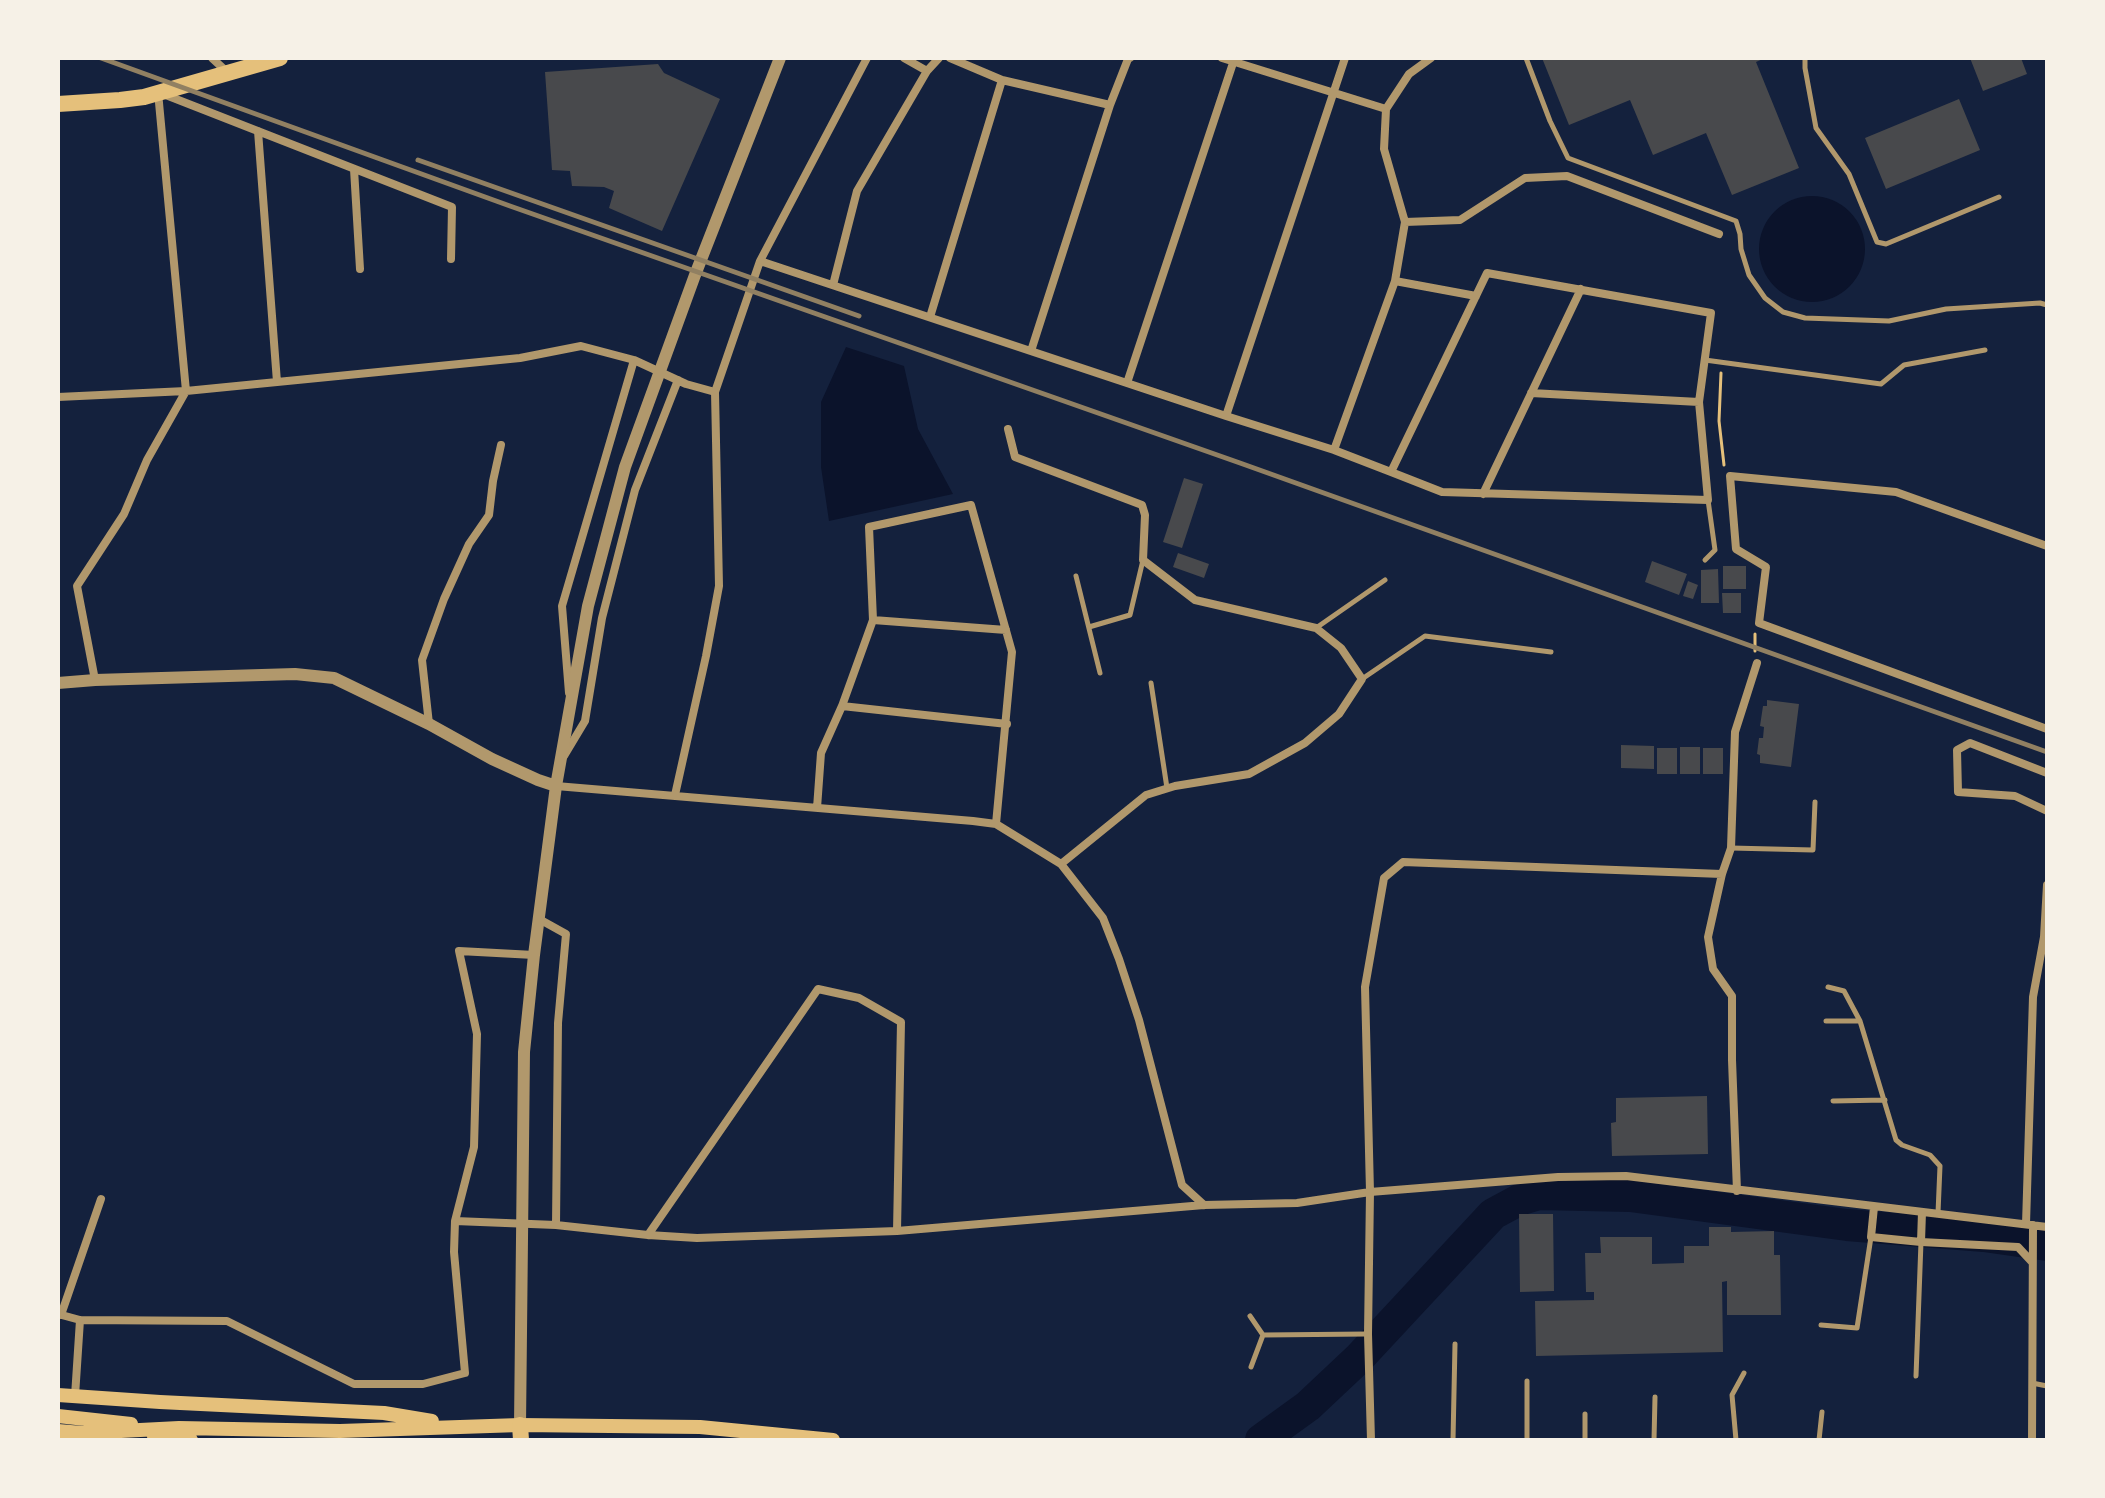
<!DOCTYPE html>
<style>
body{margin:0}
#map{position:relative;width:2105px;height:1498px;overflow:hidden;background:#14213d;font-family:"Playfair Display",serif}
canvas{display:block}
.frame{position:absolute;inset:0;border:60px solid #f6f1e7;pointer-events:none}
</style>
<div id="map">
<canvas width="2105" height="1498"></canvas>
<div class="frame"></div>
</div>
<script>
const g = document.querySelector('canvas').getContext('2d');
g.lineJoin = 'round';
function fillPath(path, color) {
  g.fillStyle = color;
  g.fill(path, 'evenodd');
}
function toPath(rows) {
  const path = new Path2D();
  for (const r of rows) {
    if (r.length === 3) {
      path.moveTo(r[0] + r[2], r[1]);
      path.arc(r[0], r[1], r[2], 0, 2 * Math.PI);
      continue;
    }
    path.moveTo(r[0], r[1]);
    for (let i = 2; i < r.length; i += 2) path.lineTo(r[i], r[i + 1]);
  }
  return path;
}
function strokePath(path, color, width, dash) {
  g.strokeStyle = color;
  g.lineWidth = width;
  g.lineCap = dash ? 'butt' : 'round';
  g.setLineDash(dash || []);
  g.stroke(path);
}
fillPath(toPath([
 [1812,249,53],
 [846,347,904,366,918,429,953,494,829,521,821,467,821,402]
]), '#0b132b');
strokePath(toPath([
 [1261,1440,1308,1406,1359,1358,1493,1214,1519,1200,1539,1194,1630,1196,1847,1225,1984,1236,2047,1245]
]), '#0b132b', 32);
fillPath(toPath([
 [1542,58,1765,58,1756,62,1799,168,1732,195,1706,133,1653,155,1630,100,1569,125],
 [1970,58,2021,58,2027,74,1983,91],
 [658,64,664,73,720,99,662,231,609,208,614,191,604,187,572,186,570,171,552,170,545,72],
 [1959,99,1980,150,1886,189,1865,138],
 [1184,478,1203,484,1182,548,1163,542],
 [1178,553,1209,564,1204,578,1173,567],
 [1652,561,1687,574,1679,595,1645,582],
 [1723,566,1746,566,1746,589,1723,589],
 [1718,569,1719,603,1701,603,1701,570],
 [1688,581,1698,585,1693,599,1683,596],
 [1722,593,1741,593,1741,613,1723,613],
 [1767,700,1799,704,1791,767,1760,763,1760,755,1757,754,1759,738,1763,738,1764,727,1760,726,1763,706,1767,706],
 [1621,745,1654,746,1654,769,1621,768],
 [1680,747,1700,747,1700,774,1680,774],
 [1657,748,1677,748,1677,774,1657,774],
 [1703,748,1723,748,1723,774,1703,774],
 [1707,1096,1708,1154,1612,1156,1611,1123,1616,1122,1616,1098],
 [1519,1214,1553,1214,1554,1291,1520,1292],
 [1709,1227,1731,1227,1731,1232,1774,1231,1774,1255,1780,1255,1781,1315,1727,1315,1727,1281,1722,1282,1723,1352,1536,1356,1535,1301,1594,1300,1594,1292,1586,1292,1585,1253,1601,1253,1600,1237,1652,1237,1652,1264,1684,1263,1684,1246,1709,1246]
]), '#48494c');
strokePath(toPath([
 [1721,373,1719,421,1724,465],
 [1755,651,1755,634]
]), '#e5c07b', 3);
strokePath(toPath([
 [1526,58,1550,121,1568,158,1736,221,1740,234,1741,249,1749,275,1765,298,1783,312,1805,318,1889,321,1946,309,2040,303,2047,305],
 [1805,58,1805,68,1816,128,1849,174,1877,242,1886,244,1999,197],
 [1705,360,1881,384,1904,365,1985,350],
 [1705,560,1715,550,1708,500],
 [1076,576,1100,673],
 [1089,627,1130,615,1143,560],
 [1316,628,1385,580],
 [1362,679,1425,636,1551,652],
 [1151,683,1167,788],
 [1731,848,1813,850,1815,802],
 [1828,987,1844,991,1860,1021,1896,1140,1902,1145,1930,1155,1940,1166,1938,1213],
 [1826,1021,1860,1021],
 [1833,1101,1885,1100],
 [1250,1316,1263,1335],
 [1821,1325,1857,1328,1871,1237],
 [1251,1367,1263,1335,1367,1334],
 [1916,1376,1921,1242],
 [1527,1381,1527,1440],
 [2032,1383,2047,1386],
 [1585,1414,1585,1440],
 [1453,1440,1455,1344],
 [1654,1440,1655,1397],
 [1736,1440,1732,1395,1744,1373],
 [1819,1440,1822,1412]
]), '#b1986c', 5);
strokePath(toPath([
 [212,58,227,72],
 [867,58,760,261,1226,416,1334,450,1391,472,1442,492,1708,500,1699,402,1711,313,1487,273,1391,472],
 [904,58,927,71],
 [950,58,1002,80],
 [1222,58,1386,109],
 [258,131,277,382],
 [354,169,360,269],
 [1405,222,1460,220,1525,178,1567,176,1719,234],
 [1395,281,1476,296],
 [833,285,857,191,927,71,939,58],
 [930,317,1002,80,1110,105],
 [1031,351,1110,105,1128,59,1130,58],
 [1127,383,1233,63],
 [715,392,760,261],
 [1531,393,1699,402],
 [58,397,186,391,520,358,581,346,634,360,686,384,715,392,719,586,706,656,675,795],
 [1226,416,1345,58],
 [1008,429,1015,457,1142,505,1145,515,1143,560,1195,600,1316,628,1341,648,1362,679,1339,714,1305,743,1249,774,1175,786,1146,795,1061,864],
 [1334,450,1395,281,1405,222,1384,149,1386,109,1409,74,1431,58],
 [1483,494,1581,289],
 [2047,546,1896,492,1730,476,1736,549,1766,567,1759,623,2047,729],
 [873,620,1006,630],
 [95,680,77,586,124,514,147,460,186,391,158,92,452,207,451,259],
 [569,693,562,606,634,360],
 [842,706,1007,724],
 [429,724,422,660,444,599,469,544,489,515,493,481,501,445],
 [564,756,585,721,602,618,635,490,678,380],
 [2047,773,1970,743,1957,750,1958,792,2015,796,2047,811],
 [556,786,973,821,996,824,1061,864,1103,918,1119,959,1139,1020,1182,1185,1204,1205],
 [817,808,821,753,842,706,873,620,869,527,971,505,1012,652,996,824],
 [539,919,566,934,558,1023,556,1225],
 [1737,1191,1732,1060,1732,996,1713,969,1708,937,1722,874,1731,848,1735,732,1757,663],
 [1874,1207,1871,1237,1921,1242,2018,1247,2032,1262],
 [455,1221,474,1147,477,1034,459,951,534,955],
 [2026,1224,2033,997,2044,937,2047,885],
 [648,1235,818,989,859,998,901,1022,897,1231],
 [1921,1242,1922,1212],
 [58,1314,80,1320,227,1321,354,1384,423,1384,465,1373,454,1252,455,1221,556,1225,648,1235,697,1238,897,1231,1204,1205,1297,1203,1370,1192,1558,1177,1626,1176,2047,1227],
 [61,1315,101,1199],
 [75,1396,80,1320],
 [1371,1440,1368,1334,1370,1192,1365,987,1384,878,1403,862,1722,874],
 [2032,1440,2033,1225]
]), '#b1986c', 8);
strokePath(toPath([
 [58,683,95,680,295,674,334,678,429,724,492,759,538,780,556,786],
 [520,1425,524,1052,534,955,556,786,588,606,625,467,695,275,780,58]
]), '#b1986c', 12);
strokePath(toPath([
 [58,1395,160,1402,384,1413,432,1421],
 [58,1416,131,1424],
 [58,1431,82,1433,179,1428,340,1431,520,1425,700,1427,833,1440],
 [154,1437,191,1440]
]), '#e5c07b', 14);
strokePath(toPath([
 [58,104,120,100,144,97,280,58],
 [520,1425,521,1440]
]), '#e5c07b', 16);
strokePath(toPath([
 [101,58,510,206,1240,463,2047,752],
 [418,160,859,316]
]), '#918062', 5);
</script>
